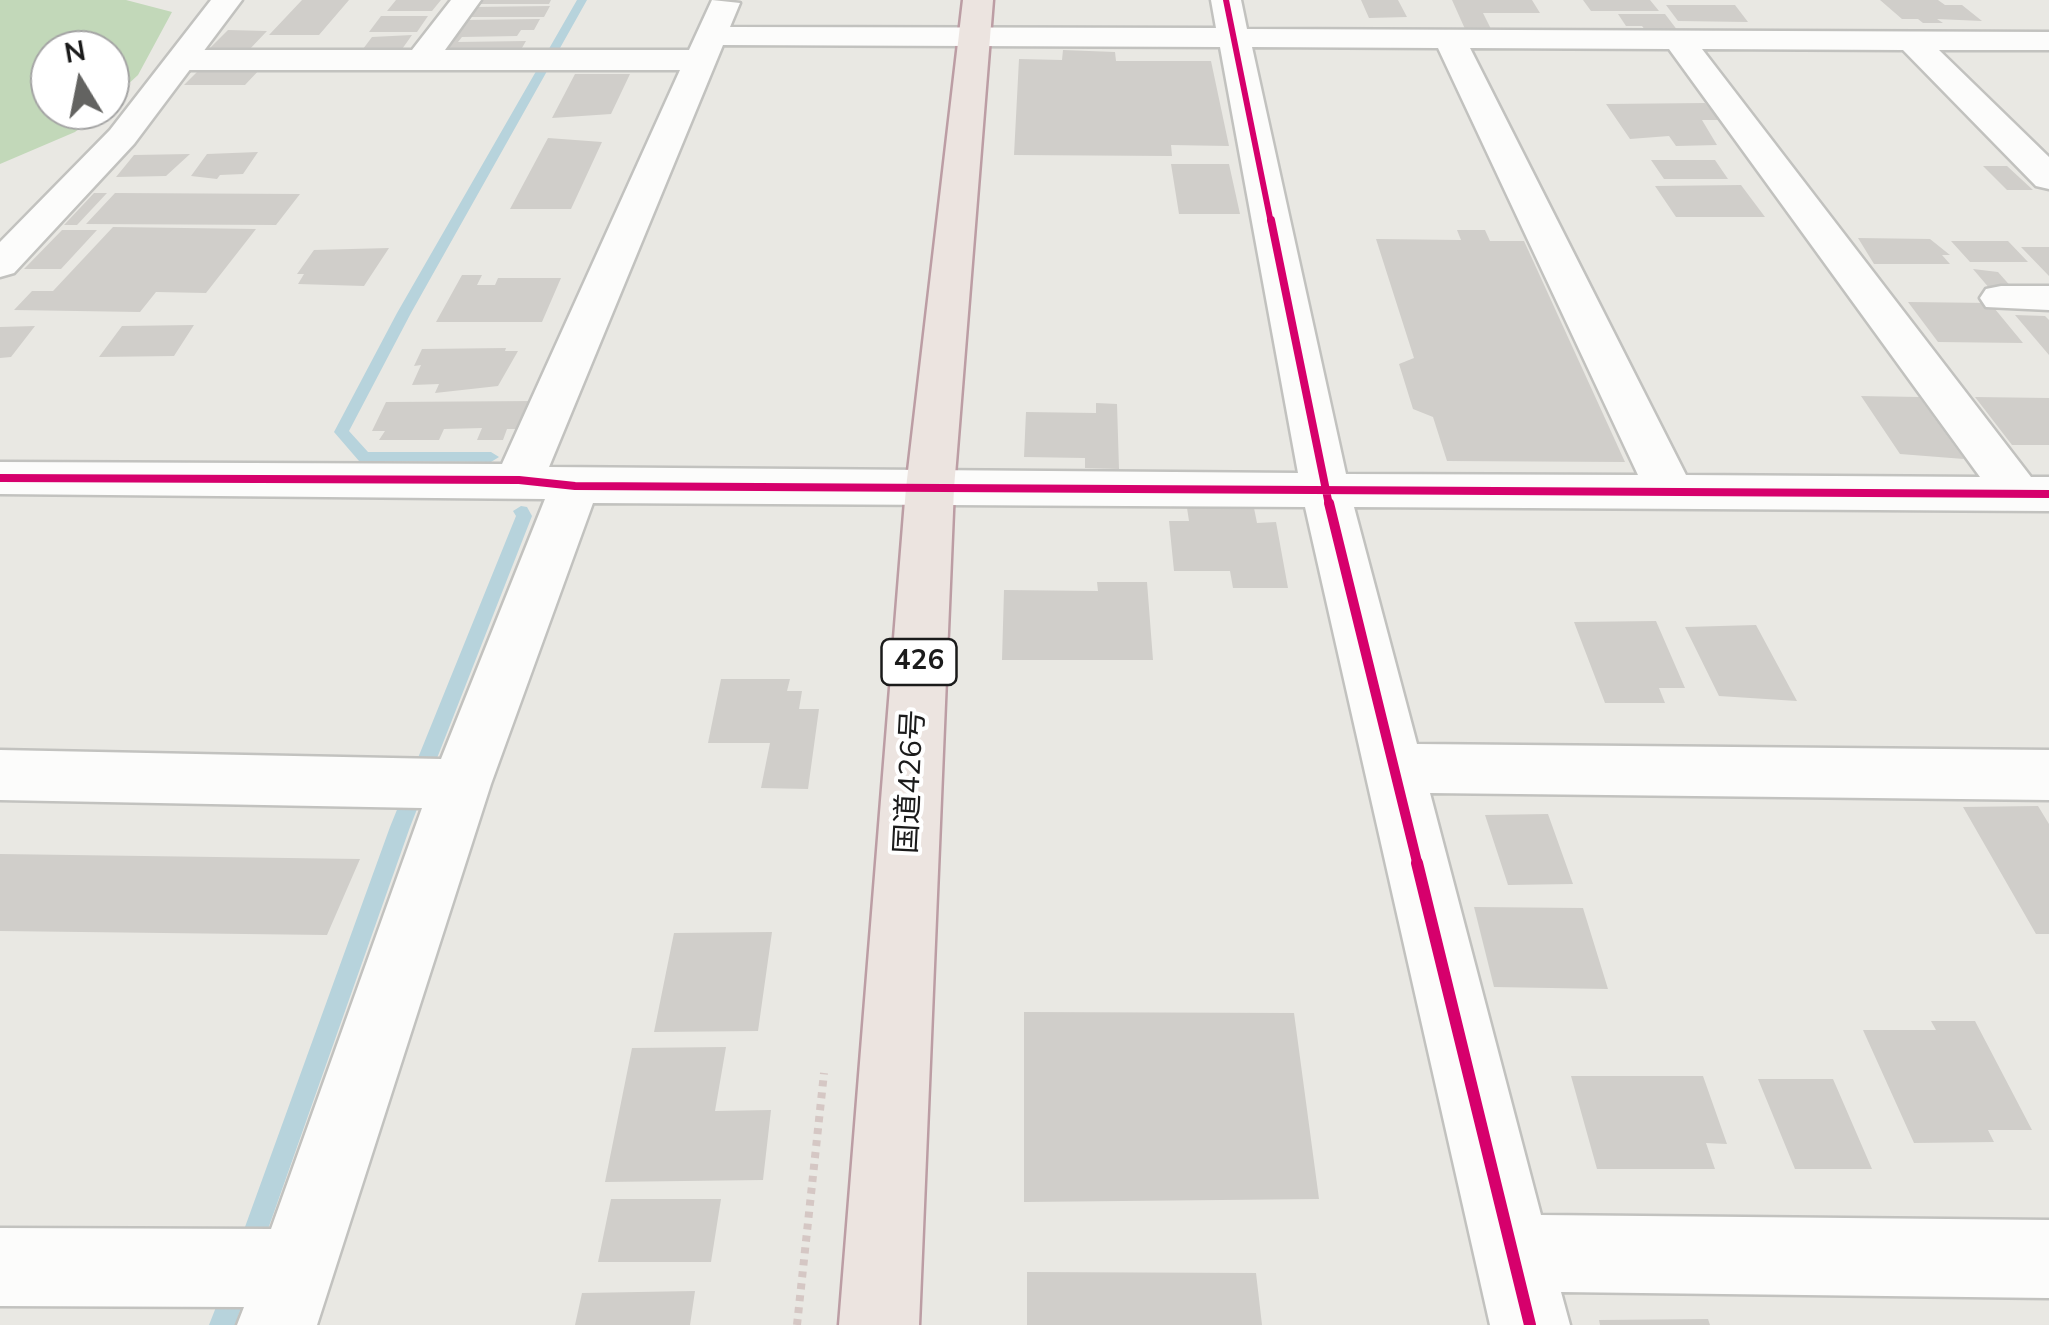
<!DOCTYPE html>
<meta charset="utf-8">
<style>
body{margin:0}
#map{position:relative;width:2049px;height:1325px;overflow:hidden;background:#e9e8e3;font-family:"Nunito Sans",sans-serif}
canvas{display:block}
.north{position:absolute;left:30px;top:30px;width:100px;height:100px;box-sizing:border-box;background:#fff;border:2px solid #a4a4a4;border-radius:50%;rotate:350deg;font-size:28px;font-weight:700;line-height:40px;text-align:center;color:#1b1b1b}
.north::after{content:'';display:block;margin:auto;width:35px;height:45px;background:#636361;clip-path:polygon(50% 0,100% 100%,50% 72%,0 100%)}
</style>
<div id="map">
<canvas width="2049" height="1325"></canvas>
<div class="north">N</div>
</div>
<script>
const g = document.querySelector('canvas').getContext('2d');
g.lineJoin = 'round';
function fillPath(path, color) {
  g.fillStyle = color;
  g.fill(path, 'evenodd');
}
function toPath(rows) {
  const path = new Path2D();
  for (const r of rows) {
    path.moveTo(r[0], r[1]);
    for (let i = 2; i < r.length; i += 2) path.lineTo(r[i], r[i + 1]);
  }
  return path;
}
function strokePath(path, color, width, dash) {
  g.strokeStyle = color;
  g.lineWidth = width;
  g.lineCap = dash ? 'butt' : 'round';
  g.setLineDash(dash || []);
  g.stroke(path);
}
function drawText(font, color, halo, rows, align = 'center') {
  g.font = font + ' "Nunito Sans","Noto Sans JP",sans-serif';
  g.lineWidth = 8;
  g.setLineDash([]);
  g.textBaseline = 'middle';
  g.strokeStyle = halo;
  g.fillStyle = color;
  for (const [text, x, y, turn = 0] of rows) {
    g.save();
    g.translate(x, y);
    g.rotate((+turn || 0) * Math.PI / 180);
    g.textAlign = isNaN(turn) ? turn : align;
    if (halo) g.strokeText(text, 0, 0);
    g.fillText(text, 0, 0);
    g.restore();
  }
}
fillPath(toPath([
 [0,0,126,0,172,12,138,75,110,101,110,50,50,50,50,110,100,110,75,132,0,164]
]), '#c2d8b9');
fillPath(toPath([
 [577,0,587,0,411,313,349,431,368,452,491,452,499,457,491,462,359,461,334,432,397,313,577,0],
 [521,506,527,507,532,516,410,827,261,1249,258,1258,249,1261,240,1258,237,1249,390,827,516,516,513,511,521,506],
 [236,1276,245,1279,248,1288,235,1325,209,1325,227,1279,236,1276]
]), '#b7d3dc');
fillPath(toPath([
 [302,0,349,0,319,35,269,35],
 [396,0,441,0,432,11,387,11],
 [478,0,551,0,549,4,475,4],
 [1361,0,1398,0,1407,17,1369,18],
 [1452,0,1532,0,1540,13,1483,13,1491,29,1465,29],
 [1583,0,1650,0,1659,11,1591,11],
 [1880,0,1938,0,1945,5,1962,5,1982,21,1937,19,1943,23,1923,23,1918,19,1902,19],
 [1666,5,1735,5,1748,22,1678,21],
 [550,6,544,17,467,17,474,7],
 [1618,14,1665,14,1678,31,1646,31,1642,26,1626,26],
 [381,16,428,16,417,32,369,32],
 [540,19,534,30,521,30,517,36,462,37,458,42,526,41,519,53,445,50,465,20],
 [228,30,267,31,248,51,207,51],
 [412,35,400,52,360,53,372,37],
 [1063,50,1115,52,1116,61,1211,61,1229,146,1171,145,1172,156,1014,155,1019,59,1062,60],
 [203,66,262,67,245,85,184,85],
 [575,74,630,74,611,114,552,118],
 [1705,103,1719,120,1702,120,1717,145,1676,146,1669,136,1630,139,1606,104],
 [548,138,602,142,571,209,510,209],
 [258,152,243,174,220,175,217,179,191,176,207,154],
 [190,154,166,176,116,177,134,155],
 [1651,160,1715,160,1728,179,1664,179],
 [1171,164,1229,164,1240,214,1179,214],
 [1983,166,2007,166,2033,190,2007,190],
 [1741,185,1765,217,1676,217,1655,186],
 [94,193,107,193,77,225,64,225],
 [115,193,300,194,276,225,86,224],
 [113,227,256,229,206,293,156,292,140,312,14,310,32,291,53,291],
 [62,230,97,230,61,269,24,269],
 [1457,230,1485,230,1490,241,1524,241,1625,462,1447,461,1433,417,1413,409,1399,364,1414,358,1376,239,1461,240],
 [1858,238,1930,239,1950,255,1942,255,1950,264,1874,264],
 [1951,241,2008,241,2028,262,1970,262],
 [2021,247,2049,247,2049,276],
 [389,248,364,286,298,284,304,274,297,274,314,250],
 [1973,269,1998,272,2014,290,1990,289],
 [462,275,482,275,477,285,495,285,498,278,561,278,542,322,436,322],
 [1908,302,1990,303,2023,343,1938,342],
 [2015,315,2045,316,2049,320,2049,355],
 [194,325,174,356,99,357,122,326],
 [35,326,11,357,0,358,0,327],
 [506,348,505,351,518,351,498,386,435,393,439,384,412,385,421,365,414,366,422,349],
 [1861,396,1919,397,1964,459,1900,454],
 [1975,397,2049,398,2049,445,2012,445],
 [535,401,525,429,507,429,503,440,477,440,482,428,444,429,439,440,379,440,385,431,372,431,386,402],
 [1096,403,1117,404,1119,469,1085,468,1085,458,1024,457,1026,412,1096,413],
 [1187,508,1254,508,1257,523,1276,522,1288,588,1233,588,1230,571,1174,571,1169,521,1189,521],
 [1097,582,1147,582,1153,660,1002,660,1004,590,1098,591],
 [1656,621,1685,688,1659,688,1665,703,1605,703,1574,622],
 [1756,625,1797,701,1719,696,1685,627],
 [721,679,790,679,787,691,802,691,799,709,819,709,808,789,761,788,770,743,708,743],
 [2038,806,2049,824,2049,934,2036,934,1963,807],
 [1548,814,1573,884,1508,885,1485,815],
 [0,854,360,859,327,935,0,931],
 [1474,907,1583,908,1608,989,1494,987],
 [772,932,758,1031,654,1032,674,933],
 [1024,1012,1294,1013,1319,1199,1024,1202],
 [1931,1021,1975,1021,2032,1130,1988,1130,1994,1142,1914,1143,1863,1030,1936,1030],
 [726,1047,715,1111,771,1110,763,1180,605,1182,632,1048],
 [1571,1076,1703,1076,1727,1144,1706,1143,1715,1169,1597,1169],
 [1758,1079,1833,1079,1872,1169,1795,1169],
 [611,1199,721,1199,711,1262,598,1262],
 [1027,1272,1256,1273,1262,1325,1027,1325],
 [695,1291,690,1325,575,1325,582,1293],
 [1708,1319,1710,1325,1600,1325,1599,1320]
]), '#d0ceca');
const minor = toPath([
 [451,0,481,0,445,50,689,50,712,0,740,3,730,27,1216,28,1211,0,1241,0,1247,29,2049,32,2049,50,1939,50,2049,157,2049,189,2036,186,1903,50,1702,49,2031,477,2049,477,2049,511,1354,507,1417,744,2049,750,2049,800,1430,793,1541,1215,2049,1220,2049,1298,1561,1292,1570,1325,1490,1325,1305,507,593,503,491,784,317,1325,237,1325,244,1307,0,1306,0,1228,271,1229,422,808,0,800,0,750,441,759,545,499,0,494,0,462,502,464,680,70,182,70,171,67,166,60,171,53,182,50,412,50,451,0],
 [723,45,1220,47,1298,473,549,467,723,45],
 [1252,47,1438,48,1638,475,1346,474,1252,47],
 [1470,48,1669,49,1980,477,1686,475,1470,48],
 [2001,286,2049,286,2049,310,1986,307,1980,298,1986,289,2001,286]
]);
const tertiary = toPath([
 [211,0,242,0,134,144,14,273,0,277,0,242,110,130,211,0]
]);
const trunk = toPath([
 [963,0,993,0,954,488,919,1325,839,1325,906,488,963,0]
]);
strokePath(minor, '#c2c2bf', 5);
strokePath(tertiary, '#c2c2bf', 5);
strokePath(trunk, '#bc9da4', 5);
strokePath(toPath([
 [797,1325,824,1073]
]), '#d5c7c4', 8, [6, 6]);
fillPath(minor, '#fcfcfb');
fillPath(tertiary, '#fcfcfb');
fillPath(trunk, '#ece4e0');
strokePath(toPath([
 [1226,0,1271,223]
]), '#d6006c', 6);
strokePath(toPath([
 [1271,220,1329,505],
 [0,478,519,480,575,486,2049,494]
]), '#d6006c', 8);
strokePath(toPath([
 [1329,503,1418,866]
]), '#d6006c', 10);
strokePath(toPath([
 [1417,863,1530,1325]
]), '#d6006c', 12);
for (const [x, y, w] of [
 [919,662,75]
]) {
  const box = new Path2D();
  box.roundRect(x - w / 2, y - 23, w, 46, 8);
  g.fillStyle = '#fff';
  g.fill(box);
  strokePath(box, '#1b1b1b', 2.5);
}
drawText('bold 28px', '#1b1b1b', null, [
 ["426",919,662]
]);
drawText('30px', '#1b1b1b', '#fff', [
 ["国道426号",912,782,-87]
]);
</script>
